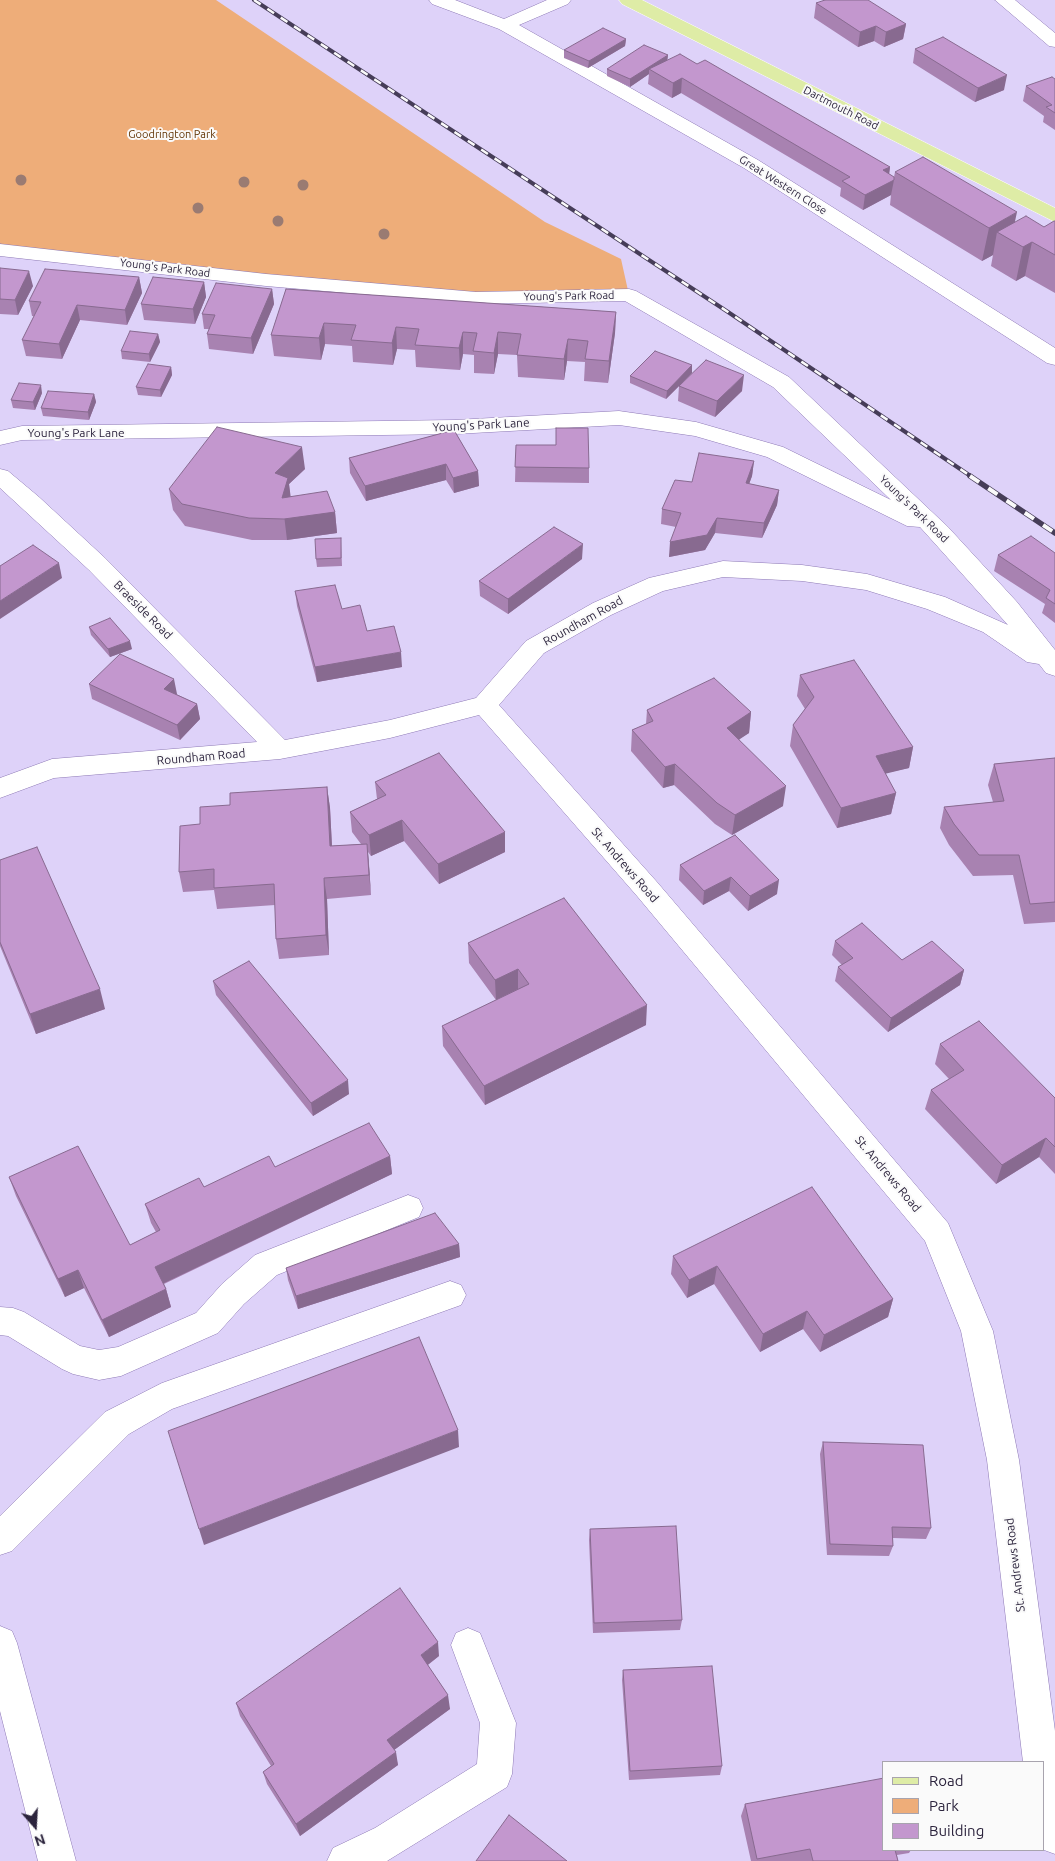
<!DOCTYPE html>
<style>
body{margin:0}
#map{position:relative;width:1055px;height:1861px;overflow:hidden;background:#ded2f9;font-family:Ubuntu,sans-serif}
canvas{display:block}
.legend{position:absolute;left:882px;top:1761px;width:162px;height:90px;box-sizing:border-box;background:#fafafa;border:1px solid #a8a4ae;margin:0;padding:6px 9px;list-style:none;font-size:15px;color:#2c243d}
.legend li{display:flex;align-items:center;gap:10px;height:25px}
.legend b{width:25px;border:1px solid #a8a4ae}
.north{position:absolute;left:10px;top:1801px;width:50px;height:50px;-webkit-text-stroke:4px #fafafa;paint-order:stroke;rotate:161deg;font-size:14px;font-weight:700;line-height:20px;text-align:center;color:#2c243d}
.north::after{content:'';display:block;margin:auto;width:18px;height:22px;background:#2c243d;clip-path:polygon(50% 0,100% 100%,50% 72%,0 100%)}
</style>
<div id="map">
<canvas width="1055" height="1861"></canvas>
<ul class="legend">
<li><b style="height:6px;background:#deeca6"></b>Road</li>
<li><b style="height:14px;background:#eead79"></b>Park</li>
<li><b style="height:14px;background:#c397ce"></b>Building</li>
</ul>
<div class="north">N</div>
</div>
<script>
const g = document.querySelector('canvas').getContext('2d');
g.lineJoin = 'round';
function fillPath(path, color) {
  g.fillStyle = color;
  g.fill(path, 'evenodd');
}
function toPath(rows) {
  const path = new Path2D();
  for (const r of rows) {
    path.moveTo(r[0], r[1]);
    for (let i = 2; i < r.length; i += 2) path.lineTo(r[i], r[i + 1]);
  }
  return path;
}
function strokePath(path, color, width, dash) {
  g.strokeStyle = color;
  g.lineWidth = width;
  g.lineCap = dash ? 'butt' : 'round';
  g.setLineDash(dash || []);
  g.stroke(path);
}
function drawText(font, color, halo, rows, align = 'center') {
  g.font = font + ' Ubuntu,sans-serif';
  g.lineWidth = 4;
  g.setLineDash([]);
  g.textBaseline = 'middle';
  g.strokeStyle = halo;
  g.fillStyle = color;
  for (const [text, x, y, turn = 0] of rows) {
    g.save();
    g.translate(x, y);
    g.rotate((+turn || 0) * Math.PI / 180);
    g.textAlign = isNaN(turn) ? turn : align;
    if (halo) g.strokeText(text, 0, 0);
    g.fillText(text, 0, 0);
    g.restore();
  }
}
fillPath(toPath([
 [0,0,216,0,545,222,621,259,629,295,476,298,0,250]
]), '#eead79');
const minor = toPath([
 [429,0,455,0,504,19,547,0,571,0,568,4,519,25,758,160,1055,348,1055,365,1047,363,744,168,499,29,432,4,429,0],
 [995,0,1015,0,1055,33,1055,47,1049,46,995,0],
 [0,244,266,274,476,292,629,289,636,291,789,377,948,527,1017,602,1055,650,1055,676,1046,673,1039,664,1027,662,983,632,927,609,866,590,802,581,723,577,663,591,611,615,544,653,499,705,657,882,948,1223,993,1331,1019,1460,1055,1731,1055,1854,1044,1850,1044,1762,1023,1762,987,1460,961,1331,925,1241,637,896,479,715,390,738,280,759,54,778,0,798,0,778,52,759,257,742,89,570,0,488,0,469,8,471,39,497,105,558,285,740,390,720,476,698,526,641,593,603,649,578,723,561,802,565,867,574,945,597,1008,625,920,527,907,526,767,457,695,436,619,425,455,434,22,440,0,445,0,431,22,426,455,420,619,411,696,422,783,447,891,500,773,387,625,301,476,304,266,286,0,256,0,244],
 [408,1195,419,1199,423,1208,419,1217,277,1275,244,1304,218,1333,121,1376,99,1380,73,1374,62,1369,8,1336,0,1335,0,1307,13,1308,24,1312,80,1346,99,1350,118,1347,196,1313,222,1284,255,1255,408,1195],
 [450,1281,461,1285,466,1295,461,1305,172,1409,129,1434,12,1551,0,1555,0,1516,105,1412,162,1383,450,1281],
 [0,1626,12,1631,17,1643,76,1861,38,1861,0,1711,0,1626],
 [468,1628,480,1633,516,1723,512,1774,507,1787,387,1861,327,1861,333,1848,375,1828,477,1764,480,1723,451,1645,456,1633,468,1628]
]);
const major = toPath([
 [619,0,642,0,1055,208,1055,222,622,4,619,0]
]);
strokePath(minor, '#8d79b5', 1);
strokePath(major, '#fff', 1);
fillPath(minor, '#fff');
fillPath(major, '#deeca6');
const railFar1 = toPath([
 [254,0,728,312,972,477]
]);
const rail = toPath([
 [970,476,1055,533]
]);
strokePath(railFar1, '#463d58', 4);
strokePath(rail, '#463d58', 5.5);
strokePath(railFar1, '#fafafa', 2.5, [8]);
strokePath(rail, '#fafafa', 4, [11]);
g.fillStyle = '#9a7b72';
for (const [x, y] of [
 [21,180],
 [244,182],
 [303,185],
 [198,208],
 [278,221],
 [384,234]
]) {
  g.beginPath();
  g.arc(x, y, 5.5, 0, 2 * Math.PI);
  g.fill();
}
fillPath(toPath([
 [816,3,906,24,903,39,884,47,874,41,858,47,814,18],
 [626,39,625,46,588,68,564,58,564,50],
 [915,49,1004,90,975,102,913,63],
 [668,55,667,60,697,64,890,167,889,174,894,177,895,172,1015,222,1044,227,1055,221,1055,293,1025,276,1016,281,991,266,993,255,982,261,890,205,891,195,863,210,840,196,841,188,681,93,672,98,648,84,649,74,630,87,607,76,607,69],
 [1055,79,1055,130,1043,122,1044,116,1023,101,1026,86],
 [0,268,33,286,18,315,0,314],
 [139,277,142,293,127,325,80,320,62,359,26,356,22,340,34,316,32,316,29,301],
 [204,282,206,297,195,324,144,320,141,304],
 [272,289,274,304,253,354,209,349,207,334,209,329,204,329,202,314],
 [286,289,616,312,615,333,608,383,584,381,585,362,567,361,564,380,518,377,517,355,498,354,494,374,474,373,474,355,463,354,460,370,416,367,415,350,397,349,393,365,353,362,352,346,325,344,321,360,274,356,271,335],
 [158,334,160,342,150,362,122,359,121,351],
 [692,365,692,373,683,382,742,391,715,417,678,401,679,386,666,399,630,383,630,376],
 [171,367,172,375,161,397,138,395,136,387],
 [42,393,35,410,13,408,11,400],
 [94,394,96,402,89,420,43,416,41,408],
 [454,430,478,471,479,486,454,493,446,480,366,501,350,473,349,458],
 [516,445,589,468,589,483,515,482],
 [754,461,752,476,749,484,779,490,777,505,762,538,715,533,705,550,669,557,676,527,661,524,662,509,692,482],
 [305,469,289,484,290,497,335,512,337,533,287,540,252,540,185,526,173,510,169,489],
 [341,538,342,566,317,567,316,559],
 [1055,553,1055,623,1042,613,1045,604,994,571,998,555],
 [582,559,508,614,480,596,479,581],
 [295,591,342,609,367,631,402,667,317,682,297,606],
 [89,627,132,649,110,657,91,635],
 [800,675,913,747,909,768,885,773,896,793,891,814,837,828,790,746,793,725,805,709,797,696],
 [89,684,177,694,176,694,197,704,200,719,180,740,92,699],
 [647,710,751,712,749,733,739,739,783,806,732,835,715,824,674,785,663,788,631,751,632,730,646,724],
 [1055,758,1055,922,1024,924,1013,875,973,876,949,845,940,828,944,807,993,802,988,785,994,764],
 [375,782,505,832,505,852,439,884,404,841,371,856,368,852,371,895,327,899,329,955,279,959,276,939,275,905,217,909,214,890,183,892,179,872,200,824,230,805,327,787,330,808,332,846,361,844,352,832,350,812,377,799],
 [735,835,777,894,748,911,729,891,703,905,679,880,680,865],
 [0,860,105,1009,36,1034,0,946],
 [835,941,902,960,964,970,960,985,888,1032,835,981,838,967,842,965,832,955],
 [468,943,646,1025,485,1105,443,1046,442,1026,519,989,496,1000,469,963],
 [213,981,349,1094,313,1116,216,995],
 [940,1044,1055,1098,1055,1174,1039,1157,996,1184,925,1109,931,1090,949,1079,935,1064],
 [390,1156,392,1174,164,1284,166,1289,171,1307,109,1337,84,1288,65,1297,16,1196,9,1177,130,1245,156,1232,151,1223,145,1204,275,1167],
 [459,1244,460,1257,298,1309,288,1280,286,1268],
 [673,1256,893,1299,888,1317,820,1352,803,1329,760,1352,714,1284,687,1298,671,1274],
 [823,1442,931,1528,926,1539,893,1538,893,1546,889,1556,827,1555,820,1454],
 [590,1529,682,1620,680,1630,593,1633,589,1540],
 [439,1656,428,1665,450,1709,394,1750,398,1765,300,1836,267,1784,263,1772,271,1766,240,1716,236,1703],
 [623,1670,722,1766,720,1775,629,1780,622,1680],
 [745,1804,884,1850,911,1850,909,1853,897,1855,898,1861,751,1861,741,1816]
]), '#a882b1');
fillPath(toPath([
 [906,24,903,39,884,47,886,32],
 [876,26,874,41,858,47,860,32],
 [626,39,625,46,588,68,589,61],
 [668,55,667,63,649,69,649,74,630,87,630,79],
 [1007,75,1004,90,975,102,978,88],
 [682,78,681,93,672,98,673,83],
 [890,167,888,182,883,170],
 [894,180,891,195,863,210,865,195],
 [1017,212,1011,240,997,232,993,255,982,261,989,228],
 [1032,242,1025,276,1016,281,1023,247],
 [29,271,33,286,18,315,15,300],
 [139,277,142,293,127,325,125,310],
 [204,282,206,297,195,324,193,309],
 [272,289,274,304,253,354,251,338],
 [77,305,80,320,62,359,59,344],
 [616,312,615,333,608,383,609,361],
 [324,323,325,344,321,360,319,338],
 [396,327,397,349,393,365,392,343],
 [463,332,463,354,460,370,459,348],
 [498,332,498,354,494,374,494,353],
 [158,334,160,342,150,362,149,354],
 [568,339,567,361,564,380,564,359],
 [692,365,692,373,666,399,667,391],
 [171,367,172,375,161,397,160,390],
 [744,375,742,391,715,417,717,401],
 [41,385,42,393,35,410,33,402],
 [94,394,96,402,89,420,88,412],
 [302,447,305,469,289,484,291,499,335,512,337,533,287,540,282,498,275,473],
 [754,461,752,476,744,498,746,483],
 [446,464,446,480,366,501,365,486],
 [478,471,479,486,454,493,453,478],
 [779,490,777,505,762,538,764,523],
 [717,518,715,533,705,550,669,557,670,542],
 [583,544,582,559,508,614,508,599],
 [59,563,62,578,0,619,0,601],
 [130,641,132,649,110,657,108,649],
 [401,652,402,667,317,682,315,667],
 [174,679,177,694,167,704,164,689],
 [197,704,200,719,180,740,177,725],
 [751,712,749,733,725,749,727,728],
 [913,747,909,768,872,777,876,756],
 [675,764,674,785,663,788,665,767],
 [786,786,783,806,732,835,735,815],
 [327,787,330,808,333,867,330,846],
 [896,793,891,814,837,828,841,808],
 [402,820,404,841,371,856,369,835],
 [505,832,505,852,439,884,438,864],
 [367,844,369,864,371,895,369,875],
 [731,877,729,891,703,905,704,891],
 [324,878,327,899,329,955,326,935],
 [779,880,777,894,748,911,750,896],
 [518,969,518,989,496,1000,495,980],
 [964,970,960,985,888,1032,891,1018],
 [100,989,105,1009,36,1034,30,1014],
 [647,1005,646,1025,485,1105,484,1086],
 [348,1080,349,1094,313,1116,311,1103],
 [1046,1138,1039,1157,996,1184,1002,1165],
 [390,1156,392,1174,160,1285,155,1267],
 [459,1244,460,1257,298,1309,296,1296],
 [717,1266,714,1284,687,1298,689,1280],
 [78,1270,84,1288,65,1297,58,1279],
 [166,1289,171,1307,109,1337,102,1320],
 [893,1299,888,1317,820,1352,824,1335],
 [807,1311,803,1329,760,1352,763,1334],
 [458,1430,459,1447,204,1545,199,1529],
 [438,1642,439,1656,422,1669,421,1655],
 [448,1695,450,1709,390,1753,387,1740],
 [396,1752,398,1765,300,1836,296,1824]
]), '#886a90');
const building = toPath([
 [825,0,868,0,906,24,886,32,876,26,860,32,816,3,825,0],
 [603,28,626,39,589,61,564,50,603,28],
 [943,37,1007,75,978,88,915,49,943,37],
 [644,45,668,55,630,79,607,69,644,45],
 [680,54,697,64,705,60,890,167,883,170,894,177,894,180,865,195,842,181,850,177,682,78,673,83,649,69,680,54],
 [1052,77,1055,79,1055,113,1046,107,1052,105,1026,86,1052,77],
 [923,157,1017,212,989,228,895,172,923,157],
 [1026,216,1044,227,1054,221,1055,221,1055,255,1032,242,1023,247,997,232,1026,216],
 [0,268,29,271,15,300,0,299,0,268],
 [45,269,139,277,125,310,77,305,59,344,22,340,41,302,29,301,45,269],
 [153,277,204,282,193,309,141,304,153,277],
 [216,283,272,289,251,338,207,334,215,315,202,314,216,283],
 [286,289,616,312,609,361,585,359,588,341,568,339,564,359,517,355,521,334,498,332,494,353,473,351,477,333,463,332,459,348,415,345,419,329,396,327,392,343,351,340,356,325,324,323,319,338,271,335,286,289],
 [130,331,158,334,149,354,121,351,130,331],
 [655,351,692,365,667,391,630,376,655,351],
 [706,360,744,375,717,401,679,386,706,360],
 [148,364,171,367,160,390,136,387,148,364],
 [19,383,41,385,33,402,11,400,19,383],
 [48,391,94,394,88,412,41,408,48,391],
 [217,427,302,447,275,473,288,478,282,498,327,491,335,512,284,519,249,518,182,504,169,489,217,427],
 [556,428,588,428,589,468,515,467,516,445,556,445,556,428],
 [454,430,478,471,453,478,446,464,365,486,349,458,454,430],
 [699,453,754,461,746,483,779,490,764,523,717,518,707,535,670,542,681,513,662,509,675,480,692,482,699,453],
 [554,527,583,544,508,599,479,581,554,527],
 [1031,536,1055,553,1055,604,1046,598,1050,590,998,555,1031,536],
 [341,538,341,558,316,559,315,539,341,538],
 [33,545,59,563,0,601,0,566,33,545],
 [335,585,342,609,360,605,367,631,394,626,401,652,315,667,295,591,335,585],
 [110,618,130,641,108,649,89,627,110,618],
 [120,654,174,679,164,689,197,704,177,725,89,684,120,654],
 [854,660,913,747,876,756,896,793,841,808,793,725,814,697,800,675,854,660],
 [714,678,751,712,727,728,786,786,735,815,717,803,675,764,665,767,632,730,653,721,647,710,714,678],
 [439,753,505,832,438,864,402,820,369,835,350,812,386,795,375,782,439,753],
 [1055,758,1055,902,1030,904,1019,855,979,855,954,824,944,807,1004,801,994,764,1055,758],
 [327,787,330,846,367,844,369,875,324,878,326,935,276,939,274,884,214,888,214,869,179,872,180,826,200,824,200,807,230,805,230,793,327,787],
 [735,835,779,880,750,896,731,877,704,891,680,865,735,835],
 [37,847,100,989,30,1014,0,942,0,860,37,847],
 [564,898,647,1005,484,1086,442,1026,529,984,518,969,495,980,468,943,564,898],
 [862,923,902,960,932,941,964,970,891,1018,838,967,853,958,835,941,862,923],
 [249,961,348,1080,311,1103,213,981,249,961],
 [979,1021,1055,1098,1055,1147,1046,1138,1002,1165,931,1090,964,1070,940,1044,979,1021],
 [369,1123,390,1156,155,1267,166,1289,102,1320,78,1270,58,1279,9,1177,78,1146,130,1245,160,1230,145,1204,199,1178,204,1187,269,1156,275,1167,369,1123],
 [812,1187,893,1299,824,1335,807,1311,763,1334,717,1266,689,1280,673,1256,812,1187],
 [435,1213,459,1244,296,1296,286,1268,435,1213],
 [419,1337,458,1430,199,1529,168,1431,419,1337],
 [823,1442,923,1445,931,1528,892,1527,893,1546,830,1544,823,1442],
 [676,1526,682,1620,594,1623,590,1529,676,1526],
 [400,1588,438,1642,421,1655,448,1695,387,1740,396,1752,296,1824,263,1772,274,1764,236,1703,400,1588],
 [712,1666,722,1766,630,1771,623,1670,712,1666],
 [884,1778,884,1850,895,1850,898,1861,813,1861,810,1849,757,1859,745,1804,884,1778],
 [509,1815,567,1861,476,1861,509,1815]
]);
fillPath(building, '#c397ce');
strokePath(building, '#886a90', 1);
drawText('11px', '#2c243d', '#fafafa', [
 ["Dartmouth Road",841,108,27],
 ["Great Western Close",783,185,32],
 ["Young's Park Road",165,268,7],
 ["Young's Park Road",569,296,-1],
 ["Young's Park Road",914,509,44]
]);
drawText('11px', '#623404', '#fafafa', [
 ["Goodrington Park",172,134]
]);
drawText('12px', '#2c243d', '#fafafa', [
 ["Young's Park Lane",481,425,-3],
 ["Young's Park Lane",76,433],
 ["Braeside Road",143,610,45],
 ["Roundham Road",583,621,-29],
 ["Roundham Road",201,757,-5],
 ["St. Andrews Road",625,865,49],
 ["St. Andrews Road",888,1174,50],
 ["St. Andrews Road",1015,1565,-97]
]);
</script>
